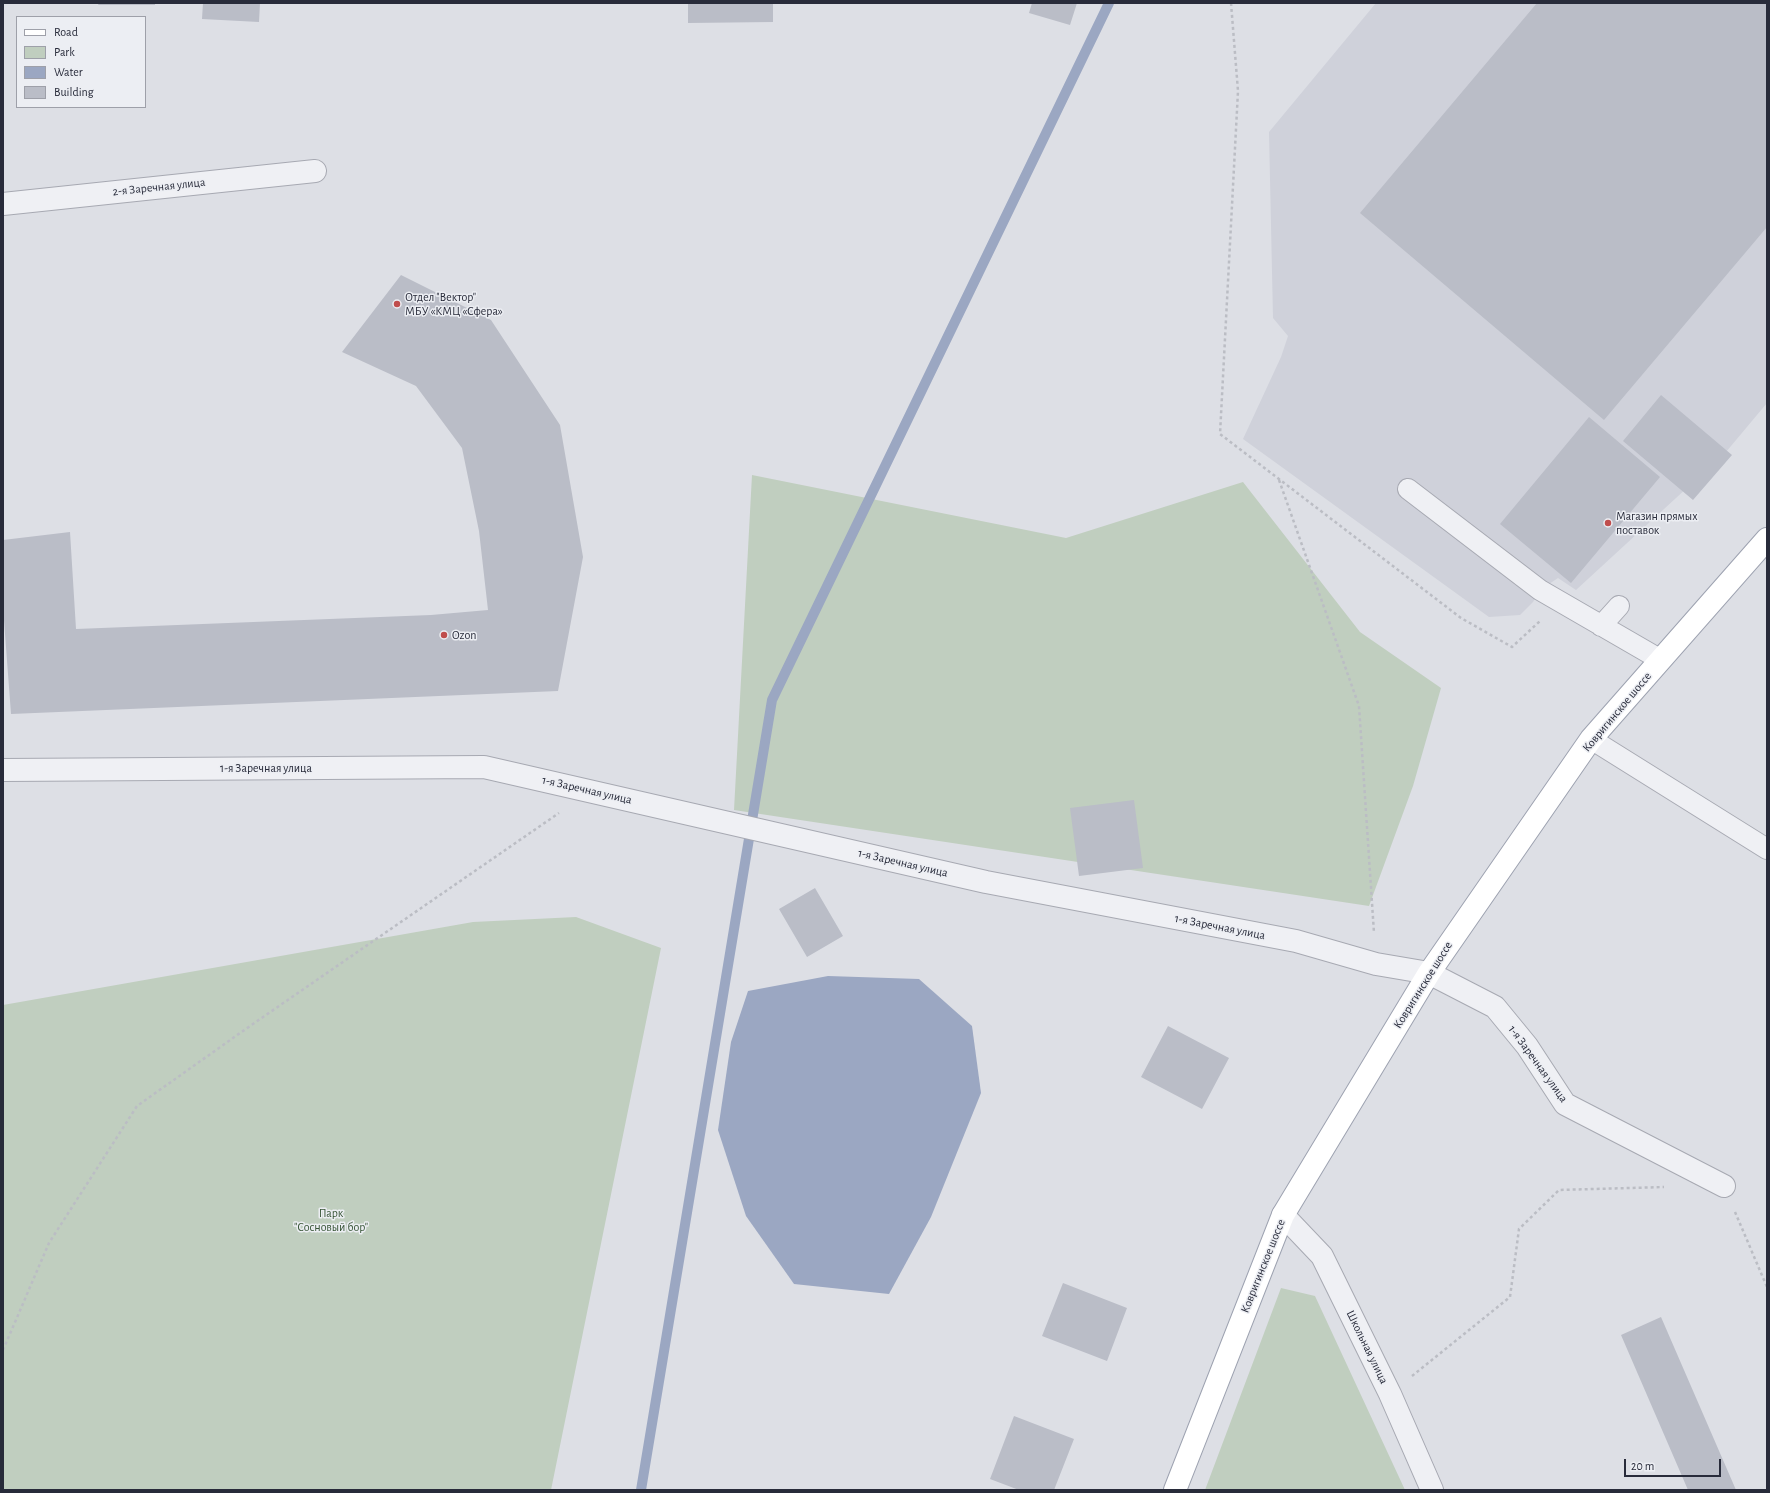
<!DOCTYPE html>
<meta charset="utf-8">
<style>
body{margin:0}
#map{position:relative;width:1770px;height:1493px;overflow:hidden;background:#dddfe5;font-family:"Alegreya Sans",sans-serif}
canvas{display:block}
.frame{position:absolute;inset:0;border:4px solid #282b3a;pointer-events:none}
.legend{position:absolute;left:16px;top:16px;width:130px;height:92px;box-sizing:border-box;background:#eceef3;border:1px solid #9ea0a9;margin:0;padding:5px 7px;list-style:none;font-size:12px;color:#282b3a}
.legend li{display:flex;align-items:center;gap:8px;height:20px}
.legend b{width:20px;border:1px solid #9ea0a9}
.scale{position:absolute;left:1624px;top:1459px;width:97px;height:18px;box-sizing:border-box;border:2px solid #282b3a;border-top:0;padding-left:5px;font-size:12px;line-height:14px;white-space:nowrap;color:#282b3a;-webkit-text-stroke:3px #eceef3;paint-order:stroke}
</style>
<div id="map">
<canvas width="1770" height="1493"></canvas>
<div class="frame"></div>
<ul class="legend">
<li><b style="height:5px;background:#fff"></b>Road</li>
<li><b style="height:11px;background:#c0cebf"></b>Park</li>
<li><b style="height:11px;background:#9ba7c2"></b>Water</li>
<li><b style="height:11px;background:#babdc7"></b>Building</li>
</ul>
<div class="scale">20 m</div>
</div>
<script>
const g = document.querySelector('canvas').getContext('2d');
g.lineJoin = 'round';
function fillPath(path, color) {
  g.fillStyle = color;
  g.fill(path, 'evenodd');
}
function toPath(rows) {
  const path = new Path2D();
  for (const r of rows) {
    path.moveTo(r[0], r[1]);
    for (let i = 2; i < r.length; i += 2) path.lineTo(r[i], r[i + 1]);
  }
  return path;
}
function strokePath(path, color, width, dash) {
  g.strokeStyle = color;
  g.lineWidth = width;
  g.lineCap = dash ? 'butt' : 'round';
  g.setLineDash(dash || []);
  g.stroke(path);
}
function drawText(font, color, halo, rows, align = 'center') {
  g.font = font + ' "Alegreya Sans",sans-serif';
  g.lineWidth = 3;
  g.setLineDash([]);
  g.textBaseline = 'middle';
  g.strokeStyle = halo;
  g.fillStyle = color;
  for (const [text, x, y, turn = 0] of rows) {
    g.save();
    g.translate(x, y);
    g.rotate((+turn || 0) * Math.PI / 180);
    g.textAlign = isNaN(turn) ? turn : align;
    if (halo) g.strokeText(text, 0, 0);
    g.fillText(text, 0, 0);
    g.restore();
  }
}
fillPath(toPath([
 [1376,3,1767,3,1767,403,1726,452,1576,590,1558,578,1540,590,1533,602,1520,615,1489,617,1243,439,1281,357,1288,336,1273,318,1269,132]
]), '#cfd1da');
fillPath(toPath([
 [752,475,1066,538,1243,482,1360,632,1441,688,1413,786,1369,906,734,810],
 [576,917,661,948,551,1490,3,1490,3,1005,473,922],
 [1281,1288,1315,1296,1405,1490,1205,1490]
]), '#c0cebf');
fillPath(toPath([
 [828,976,919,979,972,1026,981,1093,931,1217,889,1294,794,1284,746,1216,718,1130,731,1042,748,991]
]), '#9ba7c2');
strokePath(toPath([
 [641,1490,772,700,1109,3]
]), '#9ba7c2', 10);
fillPath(toPath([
 [99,3,155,3,155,5,98,5],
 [203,3,260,3,259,22,202,19],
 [688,3,773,3,773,22,688,23],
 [1032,3,1077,3,1070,25,1029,13],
 [1537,3,1767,3,1767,227,1604,420,1360,213],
 [401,275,491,320,560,425,583,557,558,691,11,714,3,607,3,540,70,532,76,629,431,615,488,610,479,531,462,448,416,386,342,352],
 [1661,395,1732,455,1693,500,1623,441],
 [1589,417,1660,477,1571,583,1500,524],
 [1134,800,1143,868,1079,876,1070,808],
 [815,888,843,936,807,957,779,909],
 [1168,1026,1229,1058,1202,1109,1141,1077],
 [1063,1283,1127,1308,1107,1361,1042,1336],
 [1661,1317,1736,1490,1688,1490,1621,1335],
 [1014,1416,1074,1439,1054,1490,1019,1490,990,1479]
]), '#babdc7');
const lane = toPath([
 [1408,489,1540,590,1661,660],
 [1601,626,1619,606],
 [1591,739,1767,849]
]);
const street = toPath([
 [3,204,315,171],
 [3,770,484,767,986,882,1296,941,1376,964,1429,973,1495,1007,1527,1046,1565,1104,1724,1186],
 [1283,1215,1322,1256,1390,1394,1432,1490]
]);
const primary = toPath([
 [1175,1490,1283,1215,1429,973,1591,739,1767,539]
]);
strokePath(lane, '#a7a9b2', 22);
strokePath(street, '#a7a9b2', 24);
strokePath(primary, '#9da2b0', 24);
strokePath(toPath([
 [1231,3,1238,91,1220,434,1461,618,1512,647,1540,621],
 [1279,480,1359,706,1374,933],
 [1735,1212,1767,1287],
 [3,1350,49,1243,137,1106,250,1026,559,813],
 [1412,1376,1510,1297,1519,1229,1559,1190,1664,1187]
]), '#bbbdc4', 2.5, [3, 3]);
strokePath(lane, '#eff0f4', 20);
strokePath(street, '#eff0f4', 22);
strokePath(primary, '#fff', 22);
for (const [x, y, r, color] of [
 [397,304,4,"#c04d4c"],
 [1608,523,4,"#c04d4c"],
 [444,635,4,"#c04d4c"]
]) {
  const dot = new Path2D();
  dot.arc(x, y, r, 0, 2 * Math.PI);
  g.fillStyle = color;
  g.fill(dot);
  strokePath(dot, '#eceef3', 1.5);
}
drawText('12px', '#282b3a', '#eceef3', [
 ["2-я Заречная улица",159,187,-6],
 ["Ковригинское шоссе",1617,712,-50],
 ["1-я Заречная улица",266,768],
 ["1-я Заречная улица",587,790,13],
 ["1-я Заречная улица",903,863,13],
 ["1-я Заречная улица",1220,927,11],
 ["Ковригинское шоссе",1423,985,-58],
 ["1-я Заречная улица",1538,1064,54],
 ["Ковригинское шоссе",1263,1266,-68],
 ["Школьная улица",1367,1347,64]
]);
drawText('12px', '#282b3a', '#eceef3', [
 ["Отдел \"Вектор\"",405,297],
 ["МБУ «КМЦ «Сфера»",405,311],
 ["Магазин прямых",1616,516],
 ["поставок",1616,530],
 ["Ozon",452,635]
], 'left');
drawText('12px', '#375436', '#eceef3', [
 ["Парк",331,1213],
 ["\"Сосновый бор\"",331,1227]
]);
</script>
